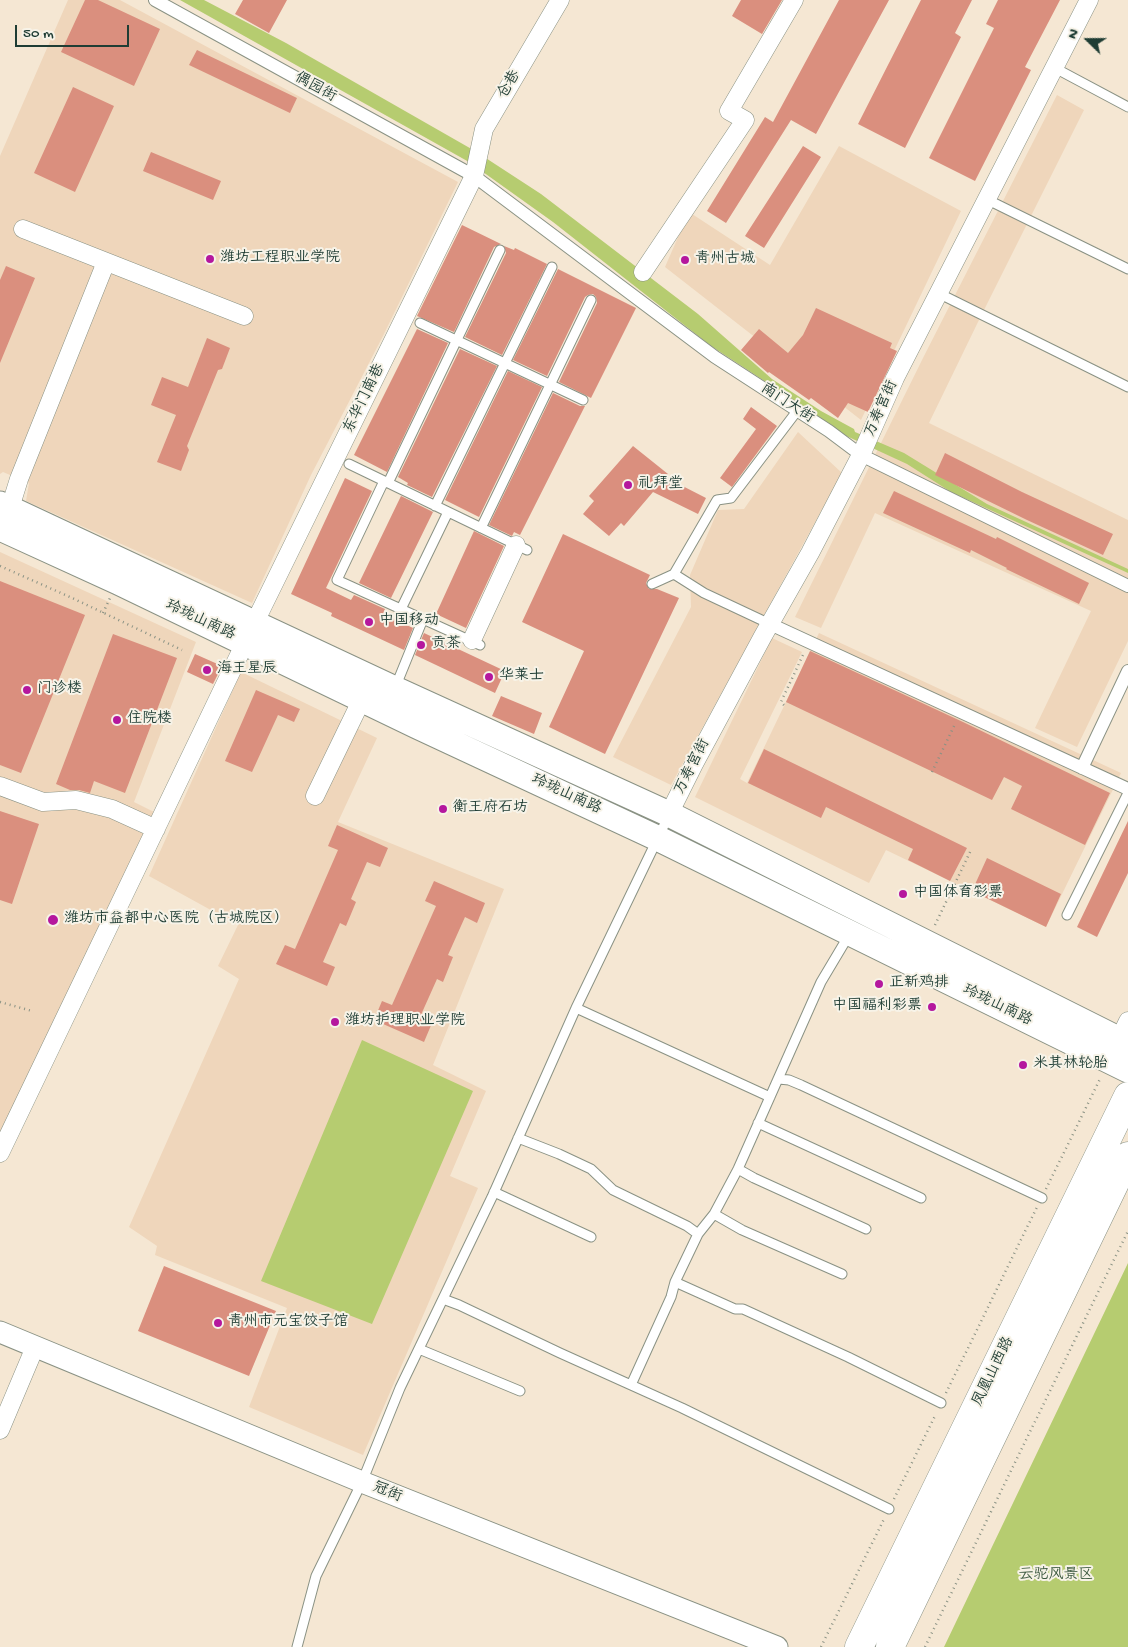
<!DOCTYPE html>
<meta charset="utf-8">
<style>
body{margin:0}
#map{position:relative;width:1128px;height:1647px;overflow:hidden;background:#f5e7d3;font-family:"Gochi Hand",sans-serif}
canvas{display:block}
.north{position:absolute;left:1063px;top:15px;width:50px;height:50px;-webkit-text-stroke:4px #f7f3e8;paint-order:stroke;rotate:292deg;font-size:14px;font-weight:700;line-height:20px;text-align:center;color:#1f3d34}
.north::after{content:'';display:block;margin:auto;width:18px;height:22px;background:#1f3d34;clip-path:polygon(50% 0,100% 100%,50% 72%,0 100%)}
.scale{position:absolute;left:15px;top:25px;width:114px;height:22px;box-sizing:border-box;border:2px solid #1f3d34;border-top:0;padding-left:6px;font-size:15px;line-height:18px;white-space:nowrap;color:#1f3d34;-webkit-text-stroke:4px #f7f3e8;paint-order:stroke}
</style>
<div id="map">
<canvas width="1128" height="1647"></canvas>
<div class="north">N</div>
<div class="scale">50 m</div>
</div>
<script>
const g = document.querySelector('canvas').getContext('2d');
g.lineJoin = 'round';
function fillPath(path, color) {
  g.fillStyle = color;
  g.fill(path, 'evenodd');
}
function toPath(rows) {
  const path = new Path2D();
  for (const r of rows) {
    path.moveTo(r[0], r[1]);
    for (let i = 2; i < r.length; i += 2) path.lineTo(r[i], r[i + 1]);
  }
  return path;
}
function strokePath(path, color, width, dash) {
  g.strokeStyle = color;
  g.lineWidth = width;
  g.lineCap = dash ? 'butt' : 'round';
  g.setLineDash(dash || []);
  g.stroke(path);
}
function drawText(font, color, halo, rows, align = 'center') {
  g.font = font + ' "Gochi Hand","LXGW WenKai TC",sans-serif';
  g.lineWidth = 4;
  g.setLineDash([]);
  g.textBaseline = 'middle';
  g.strokeStyle = halo;
  g.fillStyle = color;
  for (const [text, x, y, turn = 0] of rows) {
    g.save();
    g.translate(x, y);
    g.rotate((+turn || 0) * Math.PI / 180);
    g.textAlign = isNaN(turn) ? turn : align;
    if (halo) g.strokeText(text, 0, 0);
    g.fillText(text, 0, 0);
    g.restore();
  }
}
fillPath(toPath([
 [68,0,120,0,458,182,383,336,311,475,252,603,26,501,29,483,3,472,0,474,0,156],
 [1057,95,1084,110,978,322,929,423,1128,520,1128,641,1077,747,1035,728,1091,611,875,513,821,628,795,617,924,356],
 [839,146,961,211,861,420,665,267,689,212,770,265],
 [798,432,842,473,671,785,613,757,691,607,690,575,718,510,744,509],
 [0,552,196,642,134,802,158,814,0,1135],
 [819,633,1121,773,1046,927,886,850,869,883,695,797,772,638,802,652,740,779,747,783],
 [241,672,377,738,338,822,504,889,433,1065,486,1091,450,1176,478,1188,363,1455,249,1407,287,1308,155,1255,157,1246,129,1227,239,979,218,966,238,925,149,876]
]), '#efd6bb');
fillPath(toPath([
 [180,0,204,0,286,43,475,151,541,194,698,314,772,379,821,411,854,429,855,432,904,453,987,504,1128,569,1128,573,951,492,907,464,842,434,821,418,711,346,553,222,469,162],
 [362,1040,473,1091,372,1324,261,1281],
 [1128,1263,1128,1647,944,1647]
]), '#b6cc70');
fillPath(toPath([
 [85,0,98,0,160,29,134,86,61,52],
 [243,0,287,0,269,33,235,14],
 [741,0,782,0,762,34,732,16],
 [839,0,889,0,816,134,791,120,726,223,707,211,765,117,773,122],
 [921,0,972,0,955,33,961,37,905,148,858,124],
 [998,0,1060,0,1025,67,1031,70,975,181,929,158,994,28,986,24],
 [197,50,297,98,290,113,189,65],
 [73,87,114,106,75,192,34,173],
 [803,146,821,157,764,248,745,236],
 [151,152,221,181,213,200,143,171],
 [462,225,501,244,494,247,454,332,417,316],
 [504,246,514,250,515,248,547,264,502,355,465,337,506,253],
 [6,266,35,278,0,363,0,280],
 [558,269,636,308,591,398,559,382,597,303,596,297,593,294,588,295,585,297,547,376,513,360],
 [816,308,892,343,890,348,897,351,868,412,848,403,838,418,811,398,809,400,769,372,768,373,741,350,759,329,788,353,803,335],
 [417,329,448,343,387,472,354,455],
 [207,338,230,348,222,369,218,370,187,446,189,450,181,471,157,462,176,415,151,405,162,377,188,387],
 [460,349,497,366,432,497,407,485,408,483,398,477],
 [508,371,542,387,479,517,445,500],
 [553,393,580,406,585,406,520,535,514,532,512,536,489,525],
 [751,407,777,426,732,487,720,478,756,429,743,419],
 [633,446,668,474,665,477,706,498,698,514,653,492,624,526,621,523,609,536,583,514,594,501,589,496],
 [945,453,1022,492,1113,534,1103,555,1027,520,935,475],
 [345,478,372,491,326,588,351,600,354,595,385,609,383,614,413,628,404,650,331,616,332,613,291,594],
 [894,491,996,539,997,537,1089,583,1079,604,1006,569,1007,568,971,550,970,553,883,513],
 [401,496,433,512,391,598,359,583],
 [474,531,504,546,466,628,436,614],
 [563,534,650,575,646,583,649,589,657,589,679,598,605,754,549,727,584,651,522,622],
 [0,581,85,615,21,773,0,765],
 [424,633,505,671,495,693,415,655],
 [113,634,177,658,125,793,94,781,90,793,79,790,70,790,56,784],
 [810,651,963,722,1110,793,1085,845,1011,809,1022,786,1004,777,992,800,786,702],
 [195,654,222,666,213,684,187,672],
 [256,690,300,709,294,722,278,715,252,772,225,761],
 [501,696,542,713,534,734,492,716],
 [764,749,967,848,950,881,908,860,913,849,826,807,821,818,748,783],
 [0,811,39,824,12,904,0,900],
 [1128,821,1128,873,1097,937,1077,927],
 [337,825,388,848,380,867,367,862,351,899,356,902,346,926,340,923,323,962,335,967,327,986,276,964,285,945,295,949,338,850,328,846],
 [987,858,1061,894,1046,927,972,891],
 [434,881,485,903,477,923,465,917,448,955,453,957,443,982,437,979,420,1017,432,1023,424,1042,374,1020,382,1001,392,1005,436,906,425,901],
 [164,1266,276,1311,249,1376,138,1331]
]), '#da8f7e');
const service = toPath([
 [1053,67,1128,107],
 [986,199,1128,269],
 [938,293,1128,387],
 [420,323,583,400],
 [349,464,527,550],
 [384,481,337,580,480,645],
 [388,483,500,250],
 [435,506,552,267],
 [481,528,591,300],
 [674,574,704,593,770,624],
 [652,584,674,574,717,500,731,498,797,411],
 [401,609,448,512],
 [395,688,423,619],
 [1067,915,1128,793],
 [576,1008,770,1097],
 [779,1079,789,1080,801,1085,1042,1198],
 [758,1123,921,1198],
 [518,1138,559,1154,591,1169,613,1190,687,1226,698,1234],
 [738,1169,754,1178,866,1229],
 [494,1192,591,1237],
 [714,1214,742,1230,842,1274],
 [675,1282,735,1309,743,1309,848,1357,941,1403],
 [443,1299,459,1305,560,1353,682,1408,889,1509],
 [419,1349,520,1391],
 [631,1385,671,1297,675,1282,698,1234,714,1214,738,1169,821,982,849,935],
 [297,1647,316,1576,362,1482,400,1388,492,1197,576,1008,669,815]
]);
const pedestrian = toPath([
 [155,0,474,176,715,357,829,431,861,455,1128,586],
 [770,624,1128,789],
 [1082,768,1128,671]
]);
const minor = toPath([
 [23,229,244,316],
 [643,272,745,120,729,111,794,0],
 [10,508,19,479,106,262],
 [472,640,516,545],
 [0,786,43,802,76,800,112,809,156,829],
 [315,796,362,699],
 [669,814,694,764,763,636,810,553,861,455,895,378,1089,0],
 [1119,1040,1128,1021],
 [0,1153,255,622,474,176,484,129,560,0],
 [0,1430,35,1347]
]);
const tertiary = toPath([
 [0,1332,362,1482,777,1647]
]);
const secondary = toPath([
 [0,504,395,689,669,814,1128,1044],
 [0,528,118,582,417,726,657,838,1128,1070]
]);
const primary = toPath([
 [859,1647,1128,1096],
 [890,1647,1128,1156]
]);
strokePath(service, '#8a9284', 11);
strokePath(pedestrian, '#8a9284', 14);
strokePath(minor, '#8a9284', 19);
strokePath(tertiary, '#8a9284', 23);
strokePath(secondary, '#8a9284', 27);
strokePath(primary, '#8a9284', 29);
strokePath(toPath([
 [0,566,70,597,182,650],
 [103,613,110,598],
 [784,705,781,702,803,655],
 [932,772,955,724],
 [935,925,971,850],
 [0,1002,32,1011],
 [1046,1189,1101,1077],
 [946,1393,1037,1207],
 [894,1499,936,1414],
 [821,1647,884,1519],
 [925,1647,1128,1231]
]), '#8a9284', 2.5, [1, 4]);
strokePath(service, '#fff', 9);
strokePath(pedestrian, '#fff', 12);
strokePath(minor, '#fff', 18);
strokePath(tertiary, '#fff', 21);
strokePath(secondary, '#fff', 25);
strokePath(primary, '#fff', 28);
for (const [x, y, r, color] of [
 [210,259,5,"#b5179e"],
 [685,260,5,"#b5179e"],
 [628,485,5,"#b5179e"],
 [369,622,5,"#b5179e"],
 [421,645,5,"#b5179e"],
 [207,670,5,"#b5179e"],
 [489,677,5,"#b5179e"],
 [27,690,5,"#b5179e"],
 [117,720,5,"#b5179e"],
 [443,809,5,"#b5179e"],
 [903,894,5,"#b5179e"],
 [53,920,6,"#b5179e"],
 [879,984,5,"#b5179e"],
 [932,1007,5,"#b5179e"],
 [335,1022,5,"#b5179e"],
 [1023,1065,5,"#b5179e"],
 [218,1323,5,"#b5179e"]
]) {
  const dot = new Path2D();
  dot.arc(x, y, r, 0, 2 * Math.PI);
  g.fillStyle = color;
  g.fill(dot);
  strokePath(dot, '#f7f3e8', 2);
}
drawText('15px', '#1f3d34', '#f7f3e8', [
 ["仓巷",510,85,-60],
 ["偶园街",315,88,29],
 ["东华门南巷",365,399,-64],
 ["南门大街",787,404,33],
 ["万寿宫街",882,409,-66],
 ["玲珑山南路",200,621,25],
 ["万寿宫街",693,767,-63],
 ["玲珑山南路",566,795,25],
 ["玲珑山南路",997,1006,26],
 ["凤凰山西路",994,1372,-64],
 ["冠街",387,1493,22]
]);
drawText('15px', '#1f3d34', '#f7f3e8', [
 ["潍坊工程职业学院",220,259],
 ["青州古城",695,260],
 ["礼拜堂",638,485],
 ["中国移动",379,622],
 ["贡茶",431,645],
 ["海王星辰",217,670],
 ["华莱士",499,677],
 ["门诊楼",37,690],
 ["住院楼",127,720],
 ["衡王府石坊",453,809],
 ["中国体育彩票",913,894],
 ["潍坊市益都中心医院（古城院区）",64,920],
 ["正新鸡排",889,984],
 ["中国福利彩票",922,1007,"right"],
 ["潍坊护理职业学院",345,1022],
 ["米其林轮胎",1033,1065],
 ["青州市元宝饺子馆",228,1323]
], 'left');
drawText('15px', '#3d5a40', '#f7f3e8', [
 ["云驼风景区",1056,1576]
]);
</script>
